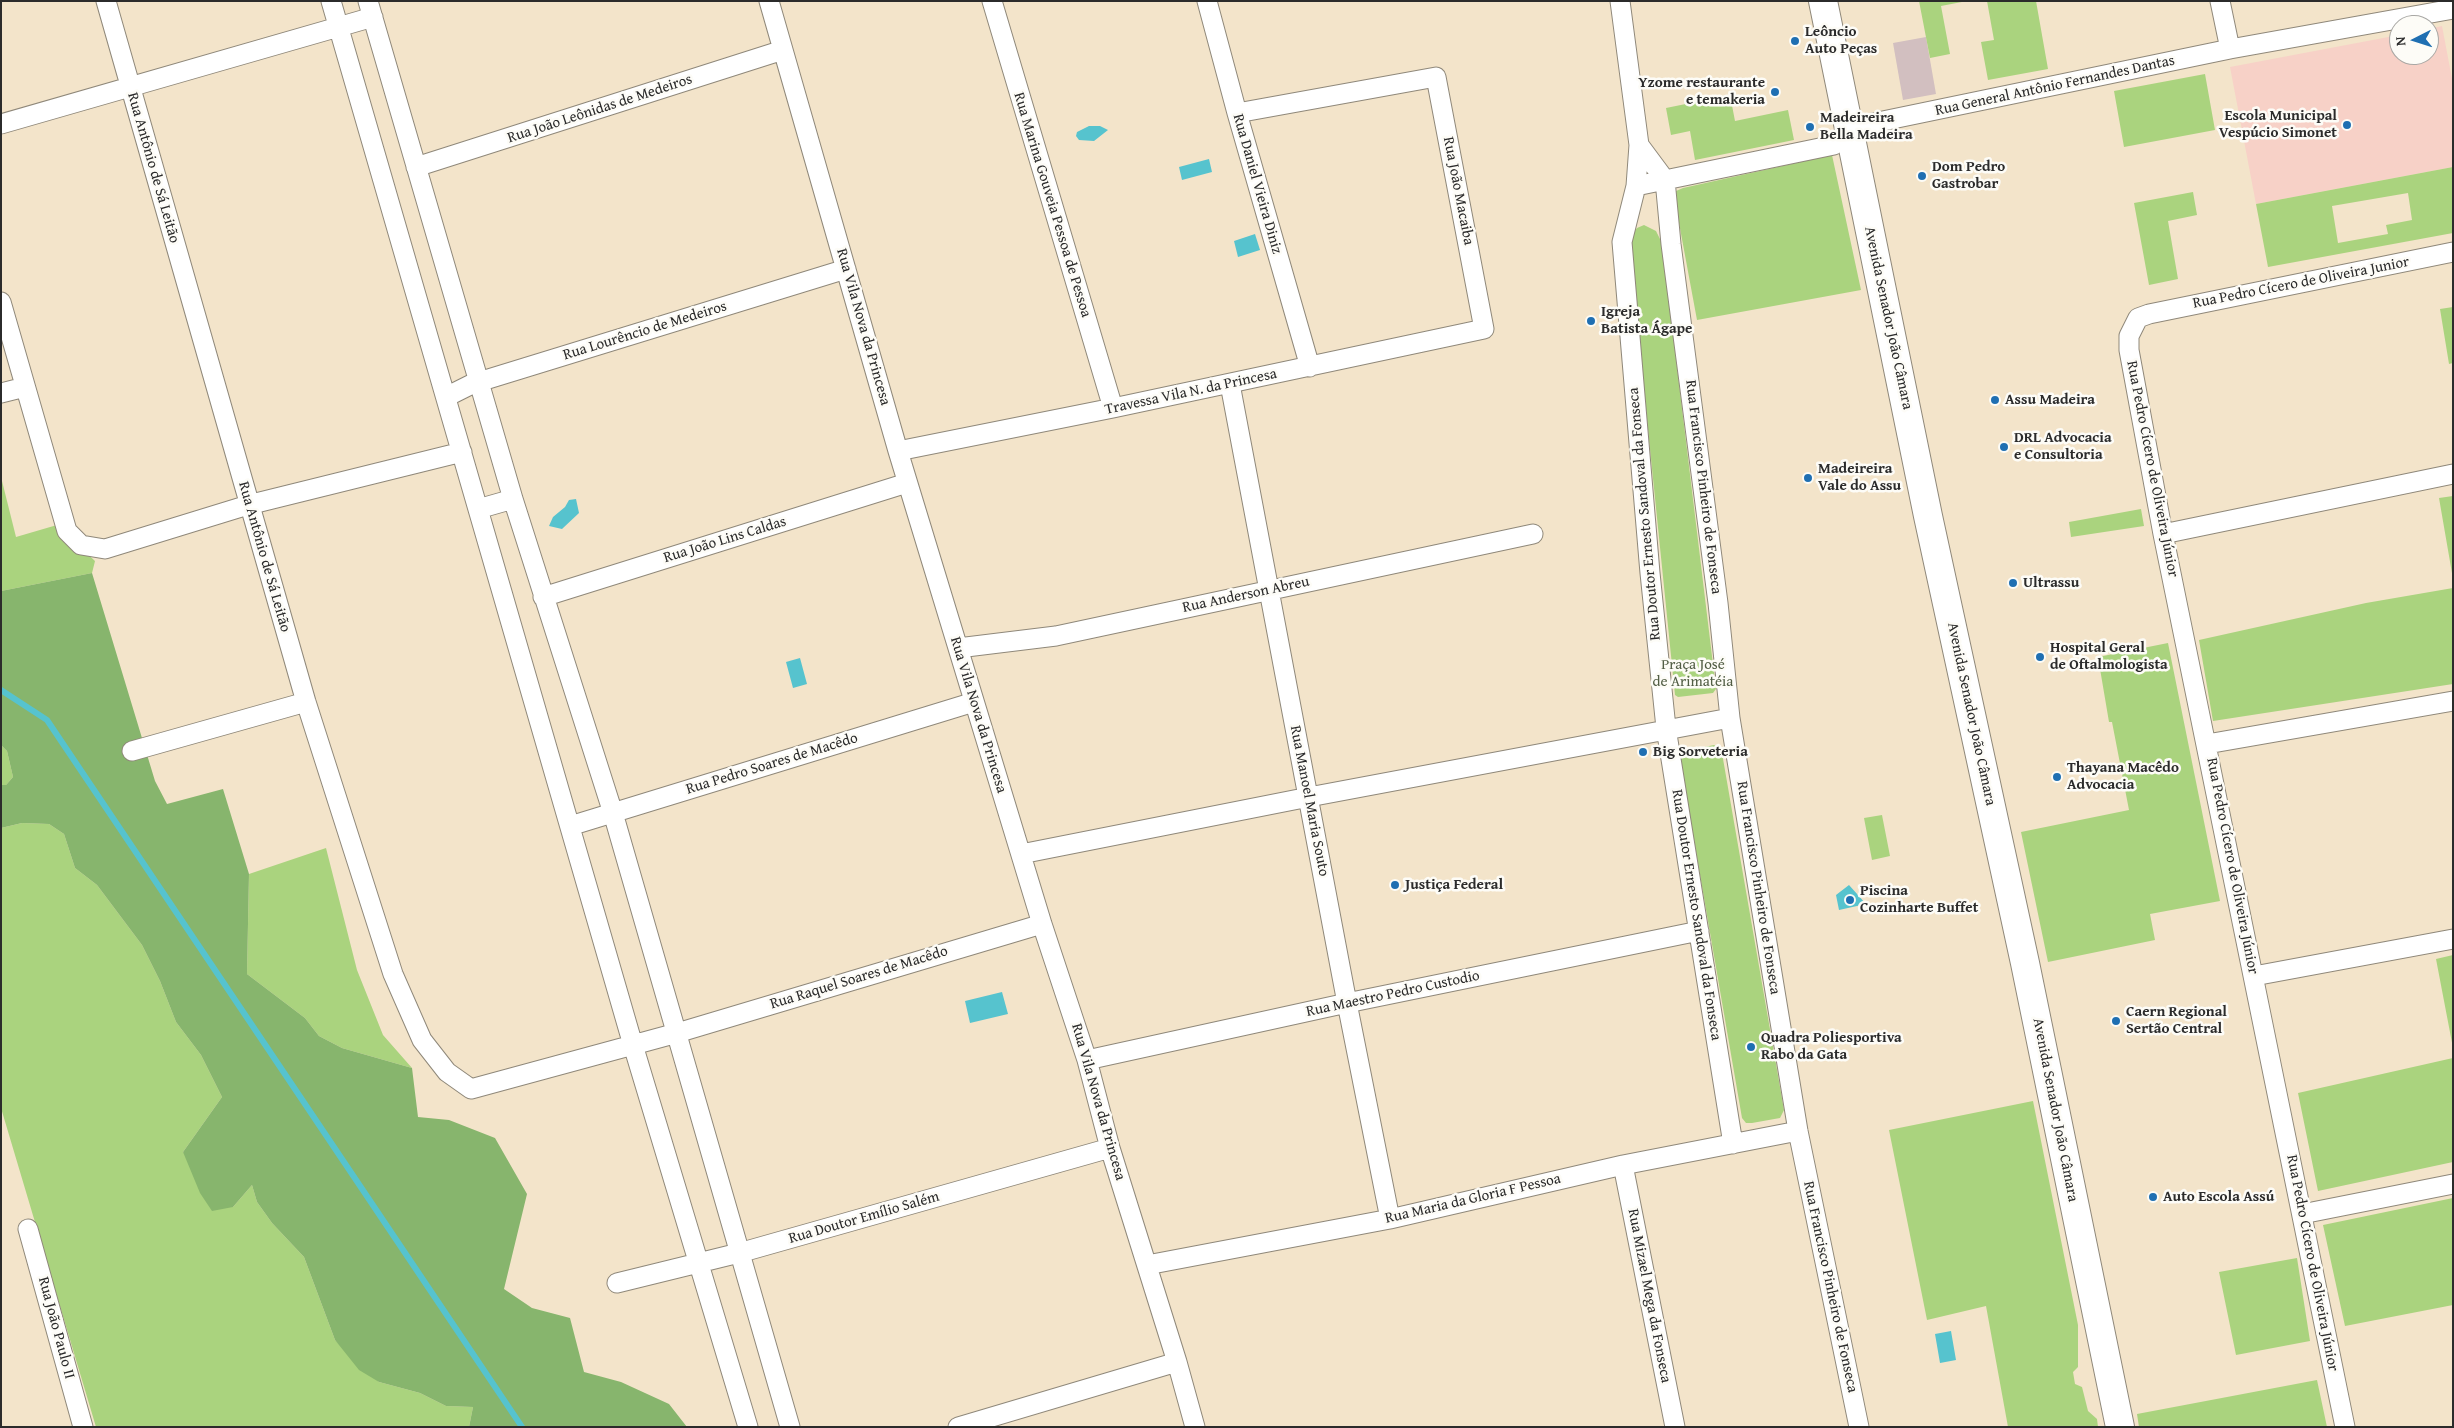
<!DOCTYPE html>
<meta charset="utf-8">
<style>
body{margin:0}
#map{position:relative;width:2454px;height:1428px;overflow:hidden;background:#f3e4ca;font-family:"Gentium Book Plus",serif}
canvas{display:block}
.frame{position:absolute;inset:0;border:2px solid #2b2b2b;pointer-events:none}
.north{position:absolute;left:2389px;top:15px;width:50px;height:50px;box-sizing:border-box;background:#fdfcf7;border:1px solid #a9a8a5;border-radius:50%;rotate:265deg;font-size:14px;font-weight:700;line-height:20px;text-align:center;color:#2b2b2b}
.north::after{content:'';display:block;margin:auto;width:18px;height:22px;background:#1f6fb2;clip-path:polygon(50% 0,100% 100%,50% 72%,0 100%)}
</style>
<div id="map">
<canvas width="2454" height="1428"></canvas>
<div class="frame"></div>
<div class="north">N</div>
</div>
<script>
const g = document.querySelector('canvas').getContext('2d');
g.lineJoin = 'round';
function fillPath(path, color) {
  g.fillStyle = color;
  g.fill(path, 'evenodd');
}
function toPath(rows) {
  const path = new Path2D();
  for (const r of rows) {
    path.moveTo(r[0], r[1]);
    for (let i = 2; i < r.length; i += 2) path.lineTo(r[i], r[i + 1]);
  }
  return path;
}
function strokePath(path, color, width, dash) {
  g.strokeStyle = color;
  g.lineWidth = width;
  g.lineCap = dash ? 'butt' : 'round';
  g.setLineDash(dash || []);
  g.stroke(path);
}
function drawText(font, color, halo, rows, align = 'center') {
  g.font = font + ' "Gentium Book Plus",serif';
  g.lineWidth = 5;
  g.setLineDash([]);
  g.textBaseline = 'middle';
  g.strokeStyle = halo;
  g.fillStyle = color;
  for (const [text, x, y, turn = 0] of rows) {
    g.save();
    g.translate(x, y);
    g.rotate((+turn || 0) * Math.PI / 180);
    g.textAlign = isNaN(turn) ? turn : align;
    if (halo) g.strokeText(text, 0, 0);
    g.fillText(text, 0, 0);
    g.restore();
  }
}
fillPath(toPath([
 [2442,26,2453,84,2453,167,2256,204,2230,67,2399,35,2399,55,2429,55,2429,29]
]), '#f7d1c7');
fillPath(toPath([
 [1926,37,1936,94,1903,100,1893,43]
]), '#d2bfc0');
fillPath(toPath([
 [1919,1,1967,1,1941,6,1950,54,1930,58],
 [1987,1,2036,1,2048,69,1988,80,1981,42,1994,40],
 [2205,74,2215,130,2124,147,2114,91],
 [1730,95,1735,121,1788,110,1794,140,1695,160,1690,131,1671,135,1666,108],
 [1832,155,1861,290,1697,320,1674,196,1676,191,1683,188],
 [2453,167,2453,233,2268,267,2256,204],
 [2408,193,2412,220,2386,225,2388,234,2338,243,2332,206],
 [2193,192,2197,215,2168,221,2178,279,2149,285,2134,203],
 [1644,225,1656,231,1662,243,1716,689,1713,693,1678,697,1675,695,1630,252,1630,237,1637,228],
 [2453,307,2453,363,2449,364,2440,309],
 [1,477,16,537,57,525,95,561,92,573,1,591],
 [2453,496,2453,579,2439,498],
 [2141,509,2144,526,2071,537,2069,522],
 [2453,588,2453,684,2213,721,2199,640,2366,603],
 [2168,643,2220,901,2150,914,2155,940,2048,962,2021,832,2129,810,2112,722,2109,722,2098,657],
 [1,745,7,751,13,777,6,785,1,785],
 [1714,745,1720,748,1722,753,1784,1110,1780,1118,1752,1123,1746,1123,1742,1118,1680,759,1681,753,1685,751],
 [1882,815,1890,856,1872,860,1864,818],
 [22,823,49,824,64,834,75,868,97,885,142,945,160,981,176,1022,201,1055,222,1097,183,1152,233,1207,252,1185,257,1202,272,1223,304,1257,335,1340,379,1382,420,1393,446,1406,473,1407,469,1427,96,1427,1,1108,1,828],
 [326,848,357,970,383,1035,412,1068,342,1048,319,1036,305,1018,247,974,249,874],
 [2453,955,2453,1048,2436,959],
 [2453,1058,2453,1162,2318,1191,2298,1093],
 [2033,1101,2078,1325,2078,1367,2073,1372,2075,1384,2082,1387,2088,1411,2097,1419,2098,1427,2008,1427,1986,1306,1927,1320,1889,1130],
 [2453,1198,2453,1305,2345,1326,2323,1225],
 [2297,1258,2310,1341,2236,1355,2219,1272],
 [2317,1380,2327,1427,2139,1427,2137,1414]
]), '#aad37e');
fillPath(toPath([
 [92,573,155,781,167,804,223,789,249,874,247,974,305,1018,319,1036,342,1048,412,1068,418,1117,449,1120,495,1138,527,1194,504,1289,532,1308,570,1318,584,1372,621,1382,669,1404,687,1427,469,1427,473,1407,446,1406,420,1393,379,1382,359,1370,335,1340,304,1257,272,1223,257,1202,252,1185,233,1207,212,1211,200,1193,183,1152,222,1097,201,1055,176,1022,160,981,142,945,97,885,75,868,64,834,49,824,22,823,1,828,1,785,6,785,13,777,7,751,1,745,1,591]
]), '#87b56d');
fillPath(toPath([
 [1089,126,1100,126,1108,130,1094,141,1079,140,1076,136,1077,132],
 [1209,159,1212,172,1182,180,1179,167],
 [1255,234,1260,250,1238,257,1234,241],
 [576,499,579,513,562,529,549,526,553,517,565,507,569,500],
 [800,658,807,684,793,688,786,662],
 [1849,885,1866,904,1839,910,1836,895],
 [1002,992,1008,1014,970,1023,965,1001],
 [1951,1331,1956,1360,1940,1363,1935,1334]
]), '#56c3ce');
strokePath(toPath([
 [1,690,47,720,522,1427]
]), '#56c3ce', 6);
const minor = toPath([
 [106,1,306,702,393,974,422,1040,447,1072,471,1089,677,1033,1042,924],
 [331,1,633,1045,748,1427],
 [368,1,513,499,613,813,790,1427],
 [769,1,898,451,1042,924,1087,1060,1110,1148,1177,1362,1195,1427],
 [992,1,1113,408],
 [1207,1,1237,113,1310,367],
 [1620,1,1639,145,1636,186,1622,242,1650,573,1666,728,1733,1144],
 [2220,1,2230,49],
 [1,124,373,17],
 [1639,145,1665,180,1671,244,1718,603,1730,718,1798,1131,1859,1427],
 [416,167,783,50],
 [1636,186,1834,145,1849,128,2230,49,2453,9],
 [1,302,67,531,81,545,105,549,248,505,462,452],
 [1230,384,1347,1003,1390,1219],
 [1,393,25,387],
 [446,397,472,384,846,269],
 [898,451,1113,408,1484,329,1436,77,1237,113],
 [478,509,513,499],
 [2163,534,2453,474],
 [543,597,907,483],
 [958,648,1056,636,1533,534],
 [2207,744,2453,701],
 [132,751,306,702],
 [570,826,974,702],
 [1021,854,1309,797,1730,718],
 [2254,976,2453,939],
 [1087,1060,1347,1003,1699,931],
 [1623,1165,1675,1427],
 [2302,1214,2453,1184],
 [28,1229,83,1427],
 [1147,1265,1390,1219,1623,1165,1798,1131],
 [617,1283,739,1253,1110,1148],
 [958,1427,1177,1362],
 [2345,1427,2163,534,2129,350,2129,336,2138,318,2149,314,2453,252]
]);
const secondary = toPath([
 [1823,1,1928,516,2025,963,2120,1427]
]);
strokePath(minor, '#8f887a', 21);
strokePath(secondary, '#8f887a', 30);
strokePath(minor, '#fff', 19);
strokePath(secondary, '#fff', 28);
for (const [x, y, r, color] of [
 [1795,41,5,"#1f6fb2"],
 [1775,92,5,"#1f6fb2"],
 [2347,125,5,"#1f6fb2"],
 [1810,127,5,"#1f6fb2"],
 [1922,176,5,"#1f6fb2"],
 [1591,321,5,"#1f6fb2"],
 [1995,400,5,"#1f6fb2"],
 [2004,447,5,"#1f6fb2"],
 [1808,478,5,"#1f6fb2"],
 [2013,583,5,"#1f6fb2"],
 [2040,657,5,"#1f6fb2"],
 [1643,752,5,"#1f6fb2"],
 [2057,777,5,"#1f6fb2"],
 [1395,885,5,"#1f6fb2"],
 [1850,900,5,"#1f6fb2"],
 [2116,1021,5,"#1f6fb2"],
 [1751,1047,5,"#1f6fb2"],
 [2153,1197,5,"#1f6fb2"]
]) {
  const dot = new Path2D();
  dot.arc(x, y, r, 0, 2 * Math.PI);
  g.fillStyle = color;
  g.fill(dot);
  strokePath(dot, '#fdfcf7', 2);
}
drawText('bold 15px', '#2b2b2b', '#fdfcf7', [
 ["Leôncio",1805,32],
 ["Auto Peças",1805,49],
 ["Yzome restaurante",1765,83,"right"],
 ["e temakeria",1765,100,"right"],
 ["Escola Municipal",2337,116,"right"],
 ["Vespúcio Simonet",2337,133,"right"],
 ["Madeireira",1820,118],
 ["Bella Madeira",1820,135],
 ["Dom Pedro",1932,167],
 ["Gastrobar",1932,184],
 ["Igreja",1601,312],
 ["Batista Ágape",1601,329],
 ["Assu Madeira",2005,400],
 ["DRL Advocacia",2014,438],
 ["e Consultoria",2014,455],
 ["Madeireira",1818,469],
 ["Vale do Assu",1818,486],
 ["Ultrassu",2023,583],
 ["Hospital Geral",2050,648],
 ["de Oftalmologista",2050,665],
 ["Big Sorveteria",1653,752],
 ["Thayana Macêdo",2067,768],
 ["Advocacia",2067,785],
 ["Justiça Federal",1405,885],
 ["Piscina",1860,891],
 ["Cozinharte Buffet",1860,908],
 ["Caern Regional",2126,1012],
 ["Sertão Central",2126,1029],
 ["Quadra Poliesportiva",1761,1038],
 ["Rabo da Gata",1761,1055],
 ["Auto Escola Assú",2163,1197]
], 'left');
drawText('15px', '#2b2b2b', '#fdfcf7', [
 ["Rua General Antônio Fernandes Dantas",2055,86,-12],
 ["Rua João Leônidas de Medeiros",600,109,-18],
 ["Rua Antônio de Sá Leitão",153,168,74],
 ["Rua Daniel Vieira Diniz",1257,184,74],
 ["Rua João Macaiba",1458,191,79],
 ["Rua Marina Gouveia Pessoa de Pessoa",1052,205,73],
 ["Rua Pedro Cícero de Oliveira Junior",2301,283,-11],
 ["Avenida Senador João Câmara",1888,318,78],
 ["Rua Vila Nova da Princesa",863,327,74],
 ["Rua Lourêncio de Medeiros",645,331,-17],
 ["Travessa Vila N. da Princesa",1191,392,-12],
 ["Rua Pedro Cícero de Oliveira Júnior",2152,469,79],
 ["Rua Francisco Pinheiro de Fonseca",1703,487,83],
 ["Rua Doutor Ernesto Sandoval da Fonseca",1645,514,-95],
 ["Rua João Lins Caldas",725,540,-17],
 ["Rua Antônio de Sá Leitão",264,557,74],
 ["Rua Anderson Abreu",1246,595,-12],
 ["Avenida Senador João Câmara",1971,714,78],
 ["Rua Vila Nova da Princesa",978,715,73],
 ["Rua Pedro Soares de Macêdo",772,764,-17],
 ["Rua Manoel Maria Souto",1309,801,79],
 ["Rua Pedro Cícero de Oliveira Júnior",2232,866,79],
 ["Rua Francisco Pinheiro de Fonseca",1758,888,81],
 ["Rua Doutor Ernesto Sandoval da Fonseca",1696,915,81],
 ["Rua Raquel Soares de Macêdo",859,978,-17],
 ["Rua Maestro Pedro Custodio",1393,994,-12],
 ["Rua Vila Nova da Princesa",1098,1102,74],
 ["Avenida Senador João Câmara",2055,1110,79],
 ["Rua Maria da Gloria F Pessoa",1473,1199,-13],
 ["Rua Doutor Emílio Salém",864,1218,-16],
 ["Rua Pedro Cícero de Oliveira Júnior",2312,1263,79],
 ["Rua Francisco Pinheiro de Fonseca",1830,1287,78],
 ["Rua Mizael Mega da Fonseca",1649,1296,79],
 ["Rua João Paulo II",56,1328,75]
]);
drawText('15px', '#515d44', '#fdfcf7', [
 ["Praça José",1693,665],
 ["de Arimatéia",1693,682]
]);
</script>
